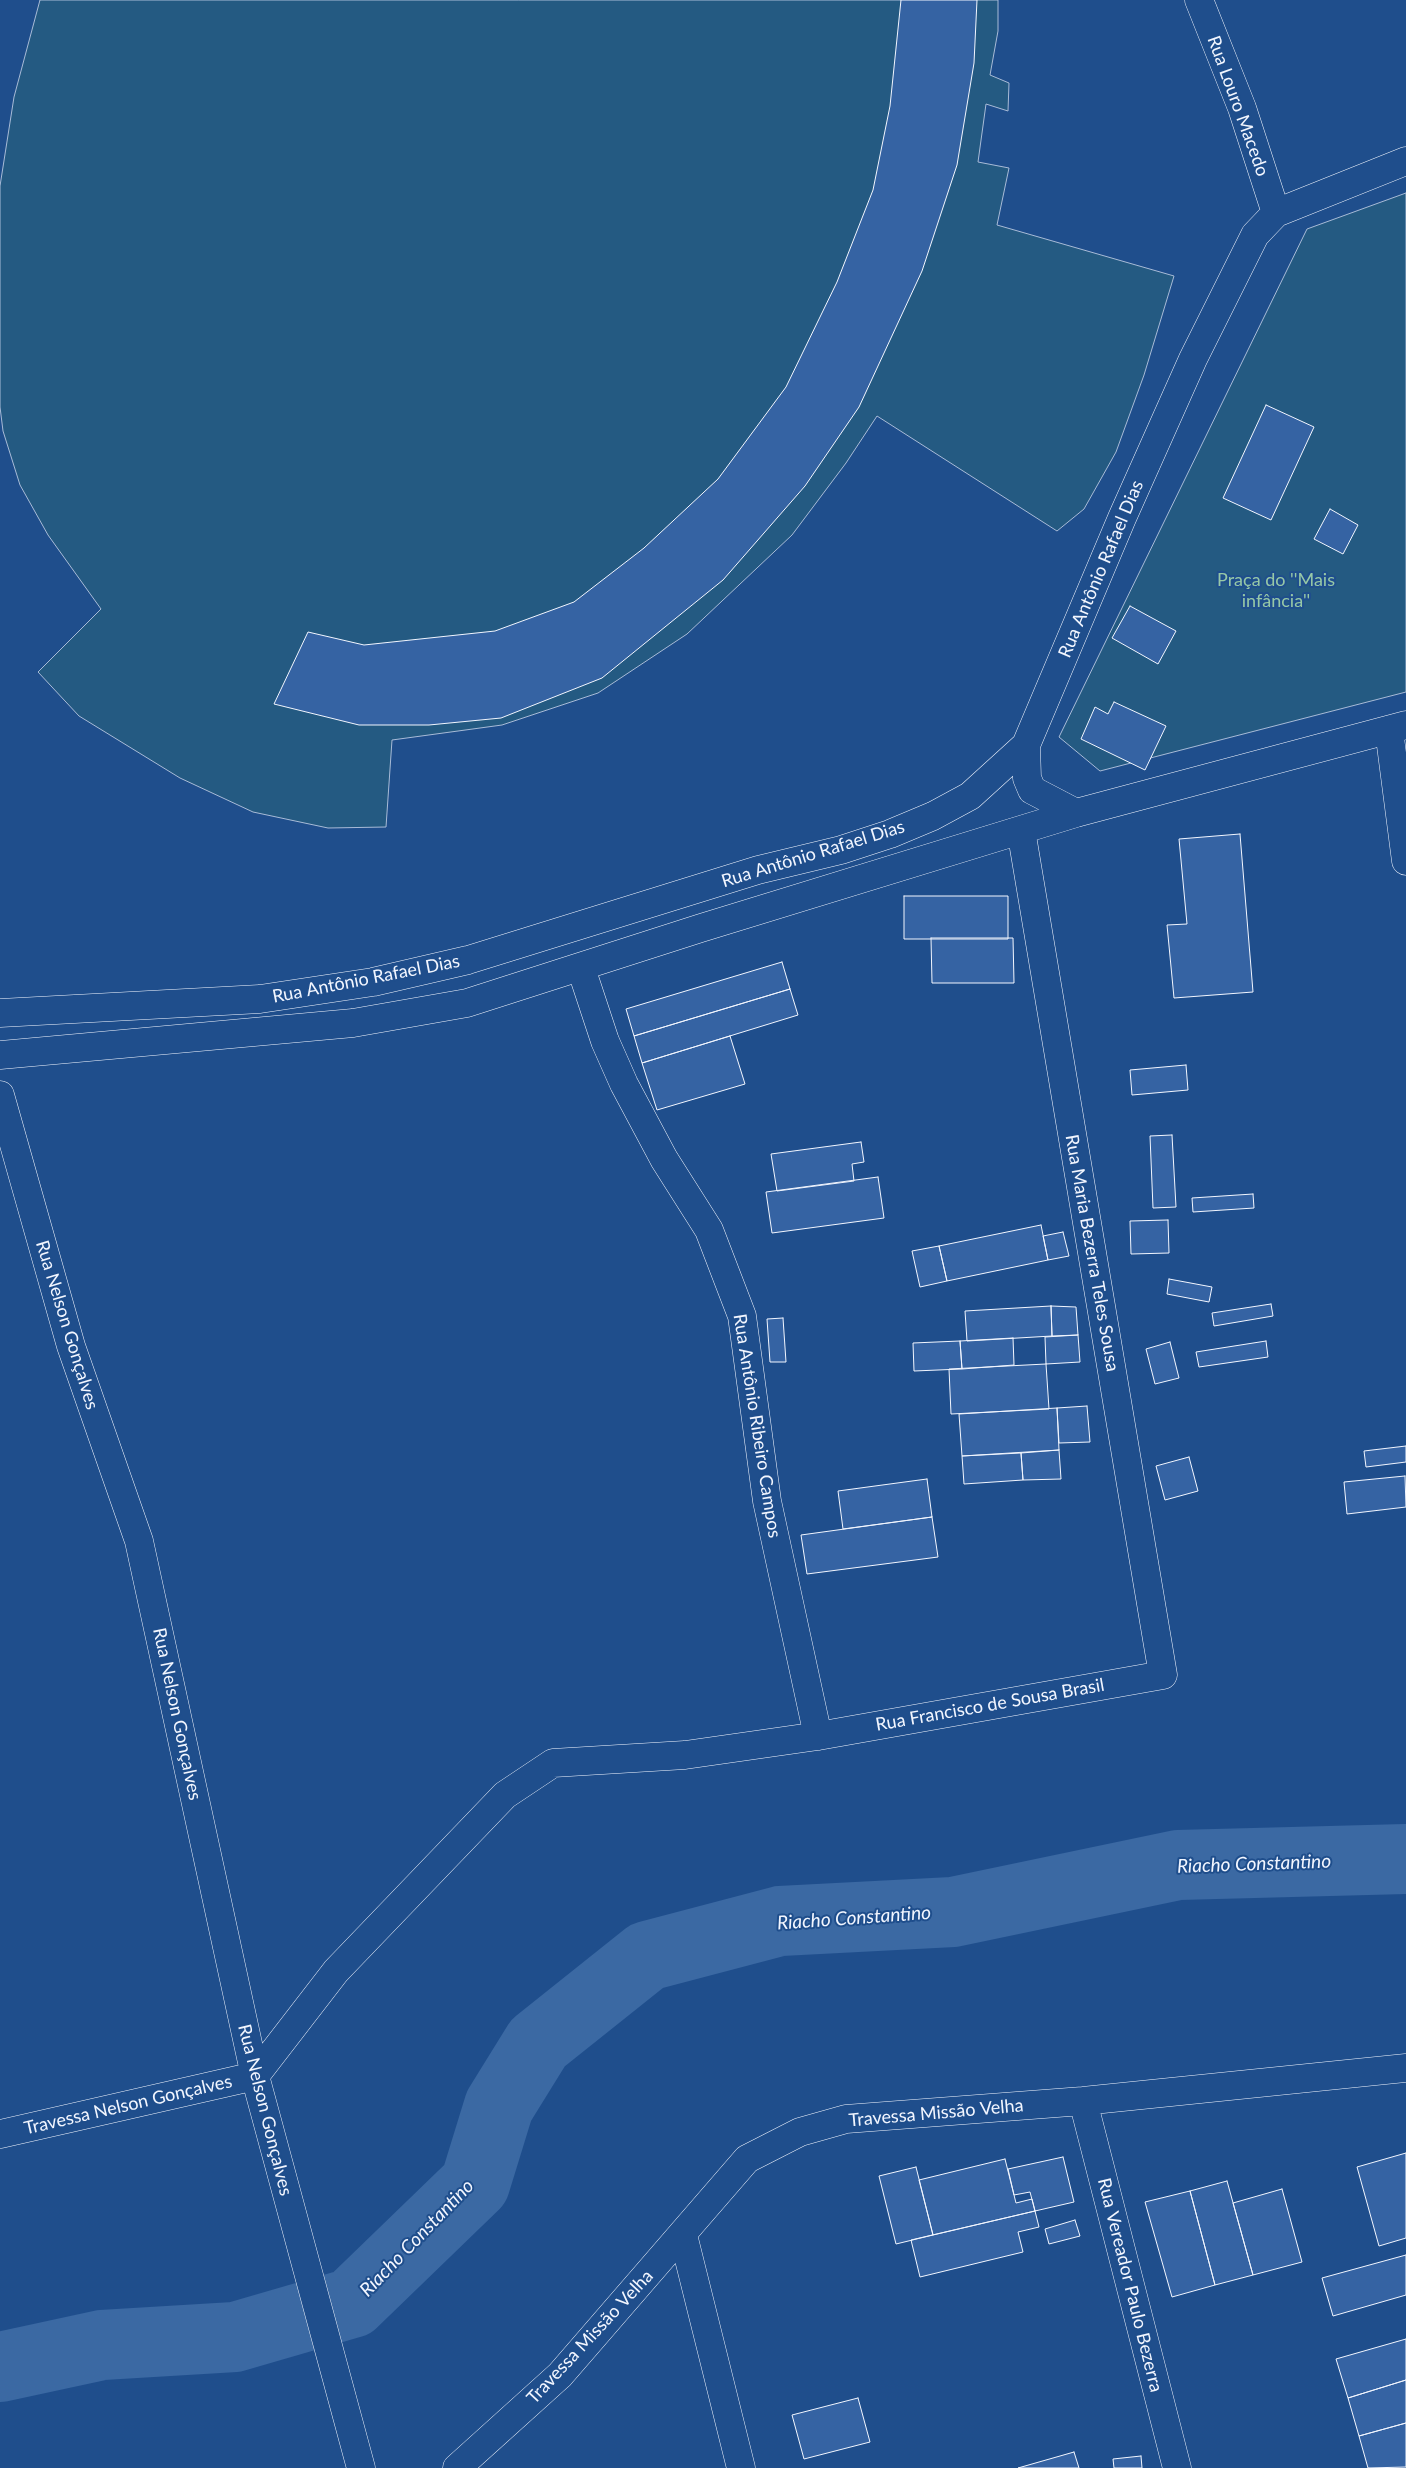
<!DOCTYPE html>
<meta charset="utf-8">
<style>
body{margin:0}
canvas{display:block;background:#1f4e8c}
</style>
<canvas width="1406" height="2468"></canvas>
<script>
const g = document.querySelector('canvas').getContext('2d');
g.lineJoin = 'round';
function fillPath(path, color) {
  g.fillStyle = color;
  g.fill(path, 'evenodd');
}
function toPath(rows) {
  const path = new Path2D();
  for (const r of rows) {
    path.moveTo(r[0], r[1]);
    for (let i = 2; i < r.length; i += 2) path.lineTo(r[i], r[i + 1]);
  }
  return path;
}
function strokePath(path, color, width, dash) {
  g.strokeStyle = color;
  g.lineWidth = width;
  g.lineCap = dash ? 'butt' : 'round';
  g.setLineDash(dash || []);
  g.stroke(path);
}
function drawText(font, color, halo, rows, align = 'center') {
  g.font = font + ' Lato,sans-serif';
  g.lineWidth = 4;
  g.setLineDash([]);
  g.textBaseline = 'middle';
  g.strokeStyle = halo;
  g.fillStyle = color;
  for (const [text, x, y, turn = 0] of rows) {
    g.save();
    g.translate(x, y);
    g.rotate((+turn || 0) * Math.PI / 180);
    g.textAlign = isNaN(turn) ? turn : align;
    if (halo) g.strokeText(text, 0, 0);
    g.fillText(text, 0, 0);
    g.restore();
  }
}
const green = toPath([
 [40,0,998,0,998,31,990,75,1009,83,1008,111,986,104,978,162,1009,168,997,225,1174,276,1144,375,1116,452,1084,509,1057,531,877,416,846,463,792,535,687,634,598,693,502,725,392,740,386,827,328,828,253,812,180,778,79,716,38,672,101,609,48,535,20,485,3,431,0,407,0,186,14,97,40,0],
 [1406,193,1406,692,1100,771,1059,737,1307,229,1406,193]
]);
fillPath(green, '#245a82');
strokePath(green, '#a8bbd7', 1);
strokePath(toPath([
 [0,2367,102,2345,235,2337,352,2303,475,2184,499,2106,538,2043,647,1956,780,1921,953,1912,1178,1865,1406,1859]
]), '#3b69a3', 70);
const building = toPath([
 [901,0,977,0,974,63,957,165,922,271,859,407,805,486,723,580,602,678,501,718,429,725,359,725,274,704,308,632,364,645,495,631,574,602,644,548,718,479,786,387,837,282,873,190,890,106,901,0],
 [1266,405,1314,427,1271,520,1223,498,1266,405],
 [1330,509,1358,525,1343,554,1314,539,1330,509],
 [1130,606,1176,631,1158,664,1112,638,1130,606],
 [1114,702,1166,726,1145,770,1081,739,1095,707,1108,714,1114,702],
 [1240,834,1253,992,1174,998,1167,925,1187,924,1179,839,1240,834],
 [904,896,1008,896,1008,939,904,939,904,896],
 [931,938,1013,938,1014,983,932,983,931,938],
 [782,962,790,989,634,1036,626,1009,782,962],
 [790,989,798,1015,642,1063,634,1036,790,989],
 [730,1036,745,1084,657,1110,642,1063,730,1036],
 [1186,1065,1188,1090,1132,1095,1130,1070,1186,1065],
 [1172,1135,1176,1207,1153,1208,1150,1136,1172,1135],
 [861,1142,864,1162,852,1164,854,1181,777,1191,771,1154,861,1142],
 [878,1177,884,1218,772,1233,766,1192,878,1177],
 [1253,1194,1254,1208,1193,1212,1192,1198,1253,1194],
 [1168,1220,1169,1253,1131,1254,1130,1221,1168,1220],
 [1041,1225,1048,1260,947,1281,939,1246,1041,1225],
 [1063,1232,1069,1256,1048,1260,1043,1236,1063,1232],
 [939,1246,947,1281,920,1287,912,1251,939,1246],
 [1169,1279,1212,1287,1209,1302,1167,1294,1169,1279],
 [1271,1304,1273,1316,1214,1326,1212,1313,1271,1304],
 [1051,1306,1076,1307,1078,1335,1052,1336,1051,1306],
 [1051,1306,1052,1336,967,1341,965,1311,1051,1306],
 [783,1318,786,1362,770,1362,767,1319,783,1318],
 [1078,1335,1080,1362,1046,1364,1045,1337,1078,1335],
 [1013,1338,1014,1365,962,1369,960,1341,1013,1338],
 [960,1341,962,1369,914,1371,913,1343,960,1341],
 [1266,1341,1268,1357,1199,1367,1196,1352,1266,1341],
 [1170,1342,1179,1378,1155,1384,1146,1349,1170,1342],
 [1046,1364,1049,1409,951,1414,949,1369,1046,1364],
 [1087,1406,1090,1442,1059,1443,1057,1408,1087,1406],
 [1057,1408,1059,1450,962,1456,959,1414,1057,1408],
 [1406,1446,1406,1462,1366,1467,1364,1451,1406,1446],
 [1059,1450,1061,1479,1023,1480,1021,1453,1059,1450],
 [1021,1453,1023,1480,964,1484,962,1456,1021,1453],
 [1189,1457,1198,1491,1165,1500,1156,1466,1189,1457],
 [1405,1476,1406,1507,1347,1514,1344,1482,1405,1476],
 [927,1479,932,1517,843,1529,838,1491,927,1479],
 [932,1517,938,1557,807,1574,801,1535,932,1517],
 [1406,2153,1406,2238,1379,2246,1357,2167,1406,2153],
 [1063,2157,1074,2202,1035,2211,1030,2192,1014,2195,1008,2169,1063,2157],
 [1005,2159,1016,2203,1032,2199,1035,2211,933,2235,919,2180,1005,2159],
 [916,2167,933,2235,896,2244,879,2176,916,2167],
 [1227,2181,1253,2275,1215,2285,1190,2191,1227,2181],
 [1282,2189,1302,2262,1253,2275,1233,2203,1282,2189],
 [1190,2191,1215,2285,1172,2297,1145,2202,1190,2191],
 [1035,2211,1039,2227,1018,2232,1023,2252,920,2277,911,2240,1035,2211],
 [1075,2220,1080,2236,1049,2244,1045,2229,1075,2220],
 [1406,2255,1406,2295,1333,2316,1322,2278,1406,2255],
 [1406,2339,1406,2380,1348,2398,1336,2359,1406,2339],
 [1406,2380,1406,2423,1359,2436,1348,2398,1406,2380],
 [858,2398,870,2442,804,2459,792,2415,858,2398],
 [1406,2423,1406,2467,1368,2468,1359,2436,1406,2423],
 [1074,2452,1079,2468,1018,2468,1074,2452],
 [1141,2456,1142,2468,1114,2468,1113,2459,1141,2456]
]);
fillPath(building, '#3563a3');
strokePath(building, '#f2f6ff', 1);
const minor = toPath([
 [1199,0,1242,108,1276,213],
 [1389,730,1406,861],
 [1026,745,1027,778,1032,790,1076,813],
 [581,968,605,1041,624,1084,664,1159,709,1230,742,1316,767,1501,818,1736],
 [0,1013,260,999,373,982,468,960,758,870,841,850,890,834,933,816,970,796,1026,745,1122,518,1193,359,1255,235,1276,213,1406,161],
 [0,1055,353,1023,467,1003,701,928,1076,813,1406,725],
 [0,1095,71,1346,139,1541,255,2076,361,2468],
 [1083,2101,1177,2468],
 [0,2134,255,2076,336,1971,505,1795,553,1763,685,1755,818,1736,1163,1675,1021,830],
 [683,2235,741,2468],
 [457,2468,560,2375,747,2159,800,2132,846,2119,1083,2101,1406,2068]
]);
strokePath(minor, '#f2f6ff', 29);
strokePath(minor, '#1f4e8c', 28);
drawText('18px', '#f2f6ff', '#1f4e8c', [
 ["Rua Louro Macedo",1238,106,70],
 ["Rua Antônio Rafael Dias",1101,569,-67],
 ["Rua Antônio Rafael Dias",813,854,-17],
 ["Rua Antônio Rafael Dias",366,979,-11],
 ["Rua Maria Bezerra Teles Sousa",1092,1253,80],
 ["Rua Nelson Gonçalves",67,1325,73],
 ["Rua Antônio Ribeiro Campos",757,1426,81],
 ["Rua Francisco de Sousa Brasil",990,1705,-10],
 ["Rua Nelson Gonçalves",177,1714,78],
 ["Travessa Nelson Gonçalves",128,2105,-13],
 ["Rua Nelson Gonçalves",265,2110,76],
 ["Travessa Missão Velha",936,2113,-5],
 ["Rua Vereador Paulo Bezerra",1130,2285,76],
 ["Travessa Missão Velha",590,2337,-47]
]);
drawText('18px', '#97c8a6', '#1f4e8c', [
 ["Praça do ''Mais",1276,580],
 ["infância''",1276,601]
]);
drawText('italic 19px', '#f2f6ff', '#1f4e8c', [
 ["Riacho Constantino",1254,1864,-2],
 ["Riacho Constantino",854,1918,-4],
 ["Riacho Constantino",417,2238,-46]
]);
</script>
